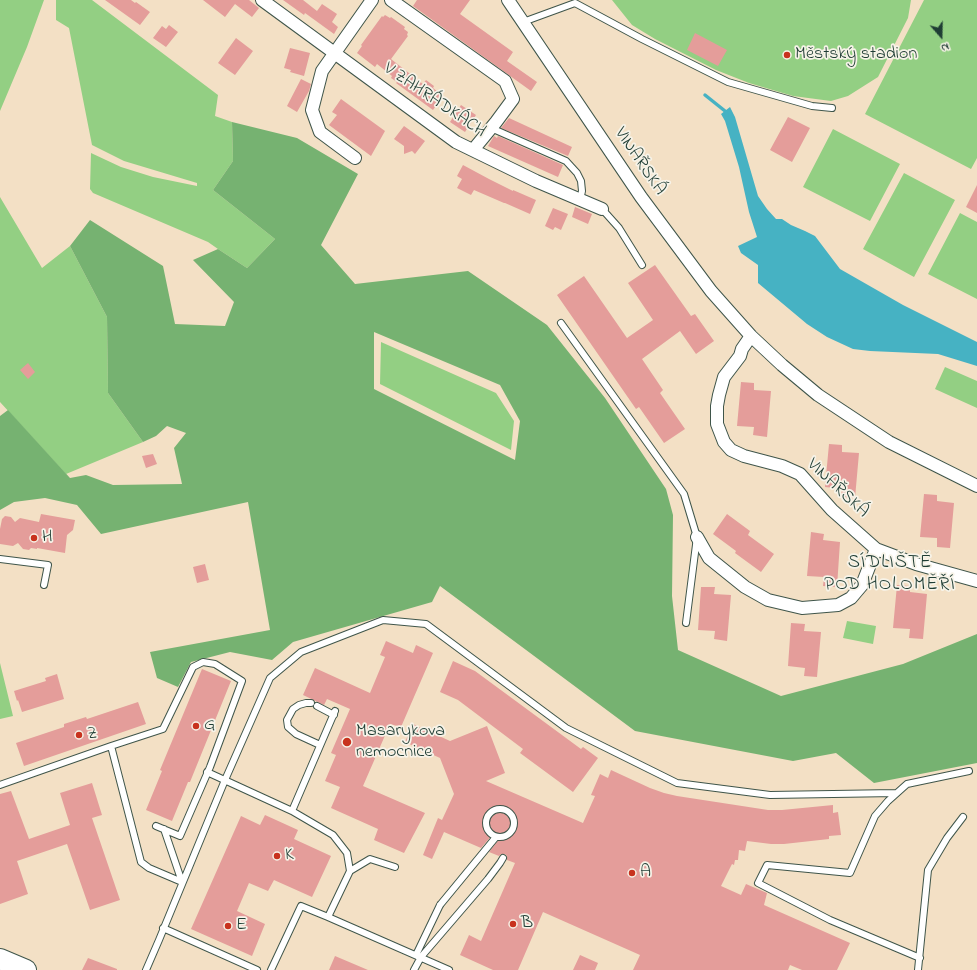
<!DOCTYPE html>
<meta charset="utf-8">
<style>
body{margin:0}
#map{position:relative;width:977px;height:970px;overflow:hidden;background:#f3e0c5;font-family:"Indie Flower",sans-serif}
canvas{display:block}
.north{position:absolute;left:921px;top:16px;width:40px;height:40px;-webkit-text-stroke:3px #f7f3e8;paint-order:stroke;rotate:160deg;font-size:11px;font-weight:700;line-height:16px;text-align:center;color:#1f3d34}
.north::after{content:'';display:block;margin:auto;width:14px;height:18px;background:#1f3d34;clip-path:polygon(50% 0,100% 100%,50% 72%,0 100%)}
</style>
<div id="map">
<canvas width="977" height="970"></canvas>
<div class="north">N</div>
</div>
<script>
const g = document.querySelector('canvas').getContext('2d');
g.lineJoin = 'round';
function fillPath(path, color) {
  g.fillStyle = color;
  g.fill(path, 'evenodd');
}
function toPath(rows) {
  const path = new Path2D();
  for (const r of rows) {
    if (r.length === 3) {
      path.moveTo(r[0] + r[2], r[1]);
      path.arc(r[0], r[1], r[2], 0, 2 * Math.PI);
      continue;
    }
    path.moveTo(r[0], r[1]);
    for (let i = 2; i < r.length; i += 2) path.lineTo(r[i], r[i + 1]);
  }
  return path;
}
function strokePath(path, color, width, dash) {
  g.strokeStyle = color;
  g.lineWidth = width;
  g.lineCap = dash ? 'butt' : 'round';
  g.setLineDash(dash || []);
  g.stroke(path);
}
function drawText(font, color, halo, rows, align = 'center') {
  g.font = font + ' "Indie Flower",sans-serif';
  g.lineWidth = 3.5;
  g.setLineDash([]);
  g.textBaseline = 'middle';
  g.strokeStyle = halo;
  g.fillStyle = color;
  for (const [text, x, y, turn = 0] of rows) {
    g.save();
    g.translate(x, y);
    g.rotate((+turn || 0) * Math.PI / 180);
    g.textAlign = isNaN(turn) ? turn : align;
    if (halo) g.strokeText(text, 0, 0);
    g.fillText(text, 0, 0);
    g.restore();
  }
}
fillPath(toPath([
 [0,0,44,0,27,47,0,111],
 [56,0,92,0,218,95,215,116,232,122,233,161,213,190,275,239,247,268,218,249,208,242,93,193,90,189,91,153,121,167,153,177,197,186,197,183,124,161,92,145,69,28,56,20],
 [612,0,911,0,908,18,878,77,848,96,831,101,793,96,749,83,716,70,655,39,632,25],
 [924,0,977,0,977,158,971,169,865,114],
 [833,129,900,164,870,221,803,187],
 [904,173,955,200,914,277,863,249],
 [0,197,42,268,70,246,107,317,108,393,143,442,66,474,0,402],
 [960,213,977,222,977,299,928,274],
 [381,342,496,393,514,421,511,450,380,384],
 [945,367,977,381,977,408,935,389],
 [847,621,876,626,873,644,843,638],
 [0,663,13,716,0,719]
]), '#93cf83');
fillPath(toPath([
 [232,122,297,138,358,174,321,245,355,284,468,271,547,325,605,398,666,489,673,515,672,596,678,650,781,696,903,664,977,634,977,763,874,783,836,753,793,761,635,731,440,586,432,602,293,642,272,660,230,652,191,662,178,687,157,678,150,652,270,630,248,502,101,534,77,505,45,498,14,502,0,510,0,416,8,410,70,478,86,475,113,485,182,484,174,448,186,433,167,426,156,436,143,442,108,393,107,317,70,246,90,220,163,266,175,324,225,326,234,302,193,260,218,249,247,268,275,239,213,190,233,161],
 [374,332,500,385,520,421,515,460,374,389]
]), '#76b271');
fillPath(toPath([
 [730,107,735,117,758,196,767,209,776,219,782,219,791,225,805,231,815,236,840,269,903,305,977,342,977,366,938,354,870,351,853,349,827,337,807,324,758,283,758,265,741,253,738,246,757,237,749,212,739,167,725,121,721,114]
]), '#46b2c3');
strokePath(toPath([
 [705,95,725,111,727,115]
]), '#46b2c3', 3.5);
fillPath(toPath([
 [105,0,131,0,135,3,136,2,150,12,140,25],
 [203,0,249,0,259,8,252,17,235,4,225,17],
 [283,0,303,0,317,11,322,4,337,14,332,22,338,27,334,34,305,13,304,15],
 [417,0,470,0,460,14,513,52,507,61,537,82,531,91,413,6],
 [385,15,390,18,391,17,405,27,404,29,408,32,407,35,408,36,391,59,423,84,426,80,434,86,433,88,443,96,433,110,396,83,397,82,391,78,392,76,377,64,375,67,357,53,362,46,361,45,382,16,383,17],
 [169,25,178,32,166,47,153,38,162,26,166,29],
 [695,33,727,50,718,66,687,50],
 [236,38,253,51,235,75,218,63],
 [290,48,310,53,304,76,290,72,291,70,284,68],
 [301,79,311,84,309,91,297,112,287,106],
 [341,99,385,131,371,156,329,125,337,115,332,112],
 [461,105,476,115,465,132,450,122],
 [788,117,810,128,792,162,770,150],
 [509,118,572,147,568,156,501,128],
 [404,126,425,141,415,154,412,151,404,154,404,146,394,139],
 [494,136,497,138,498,136,563,165,558,177,488,146],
 [463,165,489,179,513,191,513,190,536,200,530,214,505,203,504,203,474,190,471,195,457,188,462,179,457,176],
 [977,185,977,213,966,207],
 [575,207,592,214,588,224,572,217],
 [553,208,568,214,561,230,555,227,553,230,545,226],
 [655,265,691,316,695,314,714,341,696,354,680,331,642,359,663,390,660,393,685,429,664,443,639,407,636,409,557,295,584,276,627,338,653,320,628,283],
 [28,363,35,372,28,379,20,370],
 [741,382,754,383,754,390,771,391,767,437,753,435,754,427,737,426],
 [829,444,842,445,842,452,859,453,855,498,841,497,842,489,825,487],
 [153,454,157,464,146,468,142,456],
 [924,494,937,495,937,501,954,503,950,548,937,547,937,538,920,537],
 [41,514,75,520,73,530,67,535,65,553,37,548,37,549,31,548,29,550,23,549,18,543,13,546,0,544,0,529,2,519,5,516,11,517,15,522,20,518,39,522],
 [727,514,750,531,748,535,774,554,761,572,735,553,736,551,713,534],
 [811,532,824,534,823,540,840,542,837,587,823,586,824,577,807,576],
 [205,564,209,580,197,583,193,567],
 [897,585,910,586,910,592,927,594,923,639,909,638,910,629,893,628],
 [701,587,715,587,714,594,731,595,727,641,714,639,715,631,698,630],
 [791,623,805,624,804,631,821,632,817,677,804,676,805,668,788,666],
 [386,641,413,653,416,645,433,653,401,727,390,724,363,786,425,813,404,853,374,840,378,829,331,808,340,787,325,781,336,755,331,753,350,709,327,699,324,705,303,695,315,668,370,693,385,657,380,655],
 [453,661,475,671,581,749,583,747,598,758,573,792,520,753,523,749,458,700,440,692],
 [202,669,231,681,190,782,188,782,172,821,146,810,162,771,160,770],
 [57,674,64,699,22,712,18,700,17,701,14,691,46,681,45,678],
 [138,702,146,724,24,766,16,743,64,727,64,724,86,717,87,719],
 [413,724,450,741,487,726,505,773,486,781,583,823,595,796,591,795,600,774,608,778,611,770,650,788,664,793,677,796,768,810,782,810,833,805,833,813,838,812,841,835,829,836,829,839,784,844,771,844,747,841,745,851,739,850,738,860,735,860,734,865,732,864,721,886,741,895,746,884,767,893,764,905,850,943,837,970,802,970,790,965,788,970,633,970,640,955,543,912,518,970,493,970,460,955,469,935,481,941,515,863,507,860,507,856,505,854,501,854,499,856,489,852,500,838,499,834,496,833,493,834,481,848,444,832,432,859,423,855,438,818,442,820,454,794,440,758,405,742],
 [92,783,102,815,92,818,120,900,90,910,67,844,17,861,28,894,0,904,0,794,11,791,29,839,70,825,60,793],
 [265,815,298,830,294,839,331,856,312,897,274,880,268,891,249,883,237,911,265,924,252,956,191,929,241,816,260,825],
 [580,955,598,963,595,970,573,970],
 [335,956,368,970,329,970],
 [88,958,117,969,117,970,82,970]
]), '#e49d9a');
const service = toPath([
 [523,22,575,3,642,39,728,82,812,106,832,108],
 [491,128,566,161,577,173,581,181,582,191,580,200],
 [602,209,619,228,642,265],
 [561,323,684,494,697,537,686,623],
 [0,559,48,565,44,585],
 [311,703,306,703,299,705,293,709,287,720,288,727,296,734,320,745],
 [317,706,334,715],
 [111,746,163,729,193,667,203,662,215,664,242,681,210,767,180,836,156,826],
 [207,772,292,811,333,835,347,853,350,871,328,917,449,970],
 [0,785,111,746,141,862,149,868,182,882],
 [292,811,335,711],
 [164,829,182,882],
 [350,871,370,859,395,867],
 [163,928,257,970],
 [416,955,440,905],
 [920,958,830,920,758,883,767,865,850,873,875,816,888,801,907,784,969,771],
 [146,970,159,940,225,780,270,678,301,652,383,620,426,624,566,728,677,783,770,795,896,793],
 [271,970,301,906,328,917],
 [414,970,421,957,488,879,500,863,503,858],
 [918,970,928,870,947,838,963,817]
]);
const minor = toPath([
 [262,0,456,142,536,181,602,209],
 [391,0,505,81,513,99,496,122,473,150],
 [508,0,641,197,711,291,751,336,782,365,818,395,889,442,977,486],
 [355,158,320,132,312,110,322,71,372,0],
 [751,336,742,349,740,356,724,377,719,395,717,406,717,424,724,442,731,450,744,456,782,466,800,474,832,510,876,549,916,564,977,581],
 [697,537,709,558,745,587,768,600,802,608,838,605,851,598,862,585,876,549]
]);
const primary = toPath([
 [0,959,26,970]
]);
strokePath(service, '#3f554a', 8);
strokePath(minor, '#3f554a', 14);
strokePath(primary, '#3f554a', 22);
strokePath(service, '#fff', 6);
strokePath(minor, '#fff', 12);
strokePath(primary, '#fff', 20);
const serviceBridge = toPath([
 [500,823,14],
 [440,905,496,837]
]);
strokePath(serviceBridge, '#3f554a', 8, []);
strokePath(serviceBridge, '#fff', 6);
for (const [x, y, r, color] of [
 [787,55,4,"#c8321e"],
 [34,538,4,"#c8321e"],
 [196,726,4,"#c8321e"],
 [79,735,4,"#c8321e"],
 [347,742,5,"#c8321e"],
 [277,856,4,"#c8321e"],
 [632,873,4,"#c8321e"],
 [513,924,4,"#c8321e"],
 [228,926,4,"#c8321e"]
]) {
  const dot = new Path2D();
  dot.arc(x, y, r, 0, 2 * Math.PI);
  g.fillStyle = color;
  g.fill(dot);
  strokePath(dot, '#f7f3e8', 1.5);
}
drawText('18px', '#1f3d34', '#f7f3e8', [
 ["Městský stadion",795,55],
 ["H",42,538],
 ["G",204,726],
 ["Masarykova",356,732],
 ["nemocnice",356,753],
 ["Z",87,735],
 ["K",285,856],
 ["A",640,873],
 ["B",521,924],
 ["E",236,926]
], 'left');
drawText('18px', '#1f3d34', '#f7f3e8', [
 ["V ZAHRÁDKÁCH",434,101,34],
 ["VINAŘSKÁ",639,162,56],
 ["VINAŘSKÁ",837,489,43]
]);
g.letterSpacing = '1px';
drawText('19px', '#1f3d34', '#f7f3e8', [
 ["SÍDLIŠTĚ",890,564],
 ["POD HOLOMĚŘÍ",890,586]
]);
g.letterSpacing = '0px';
</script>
